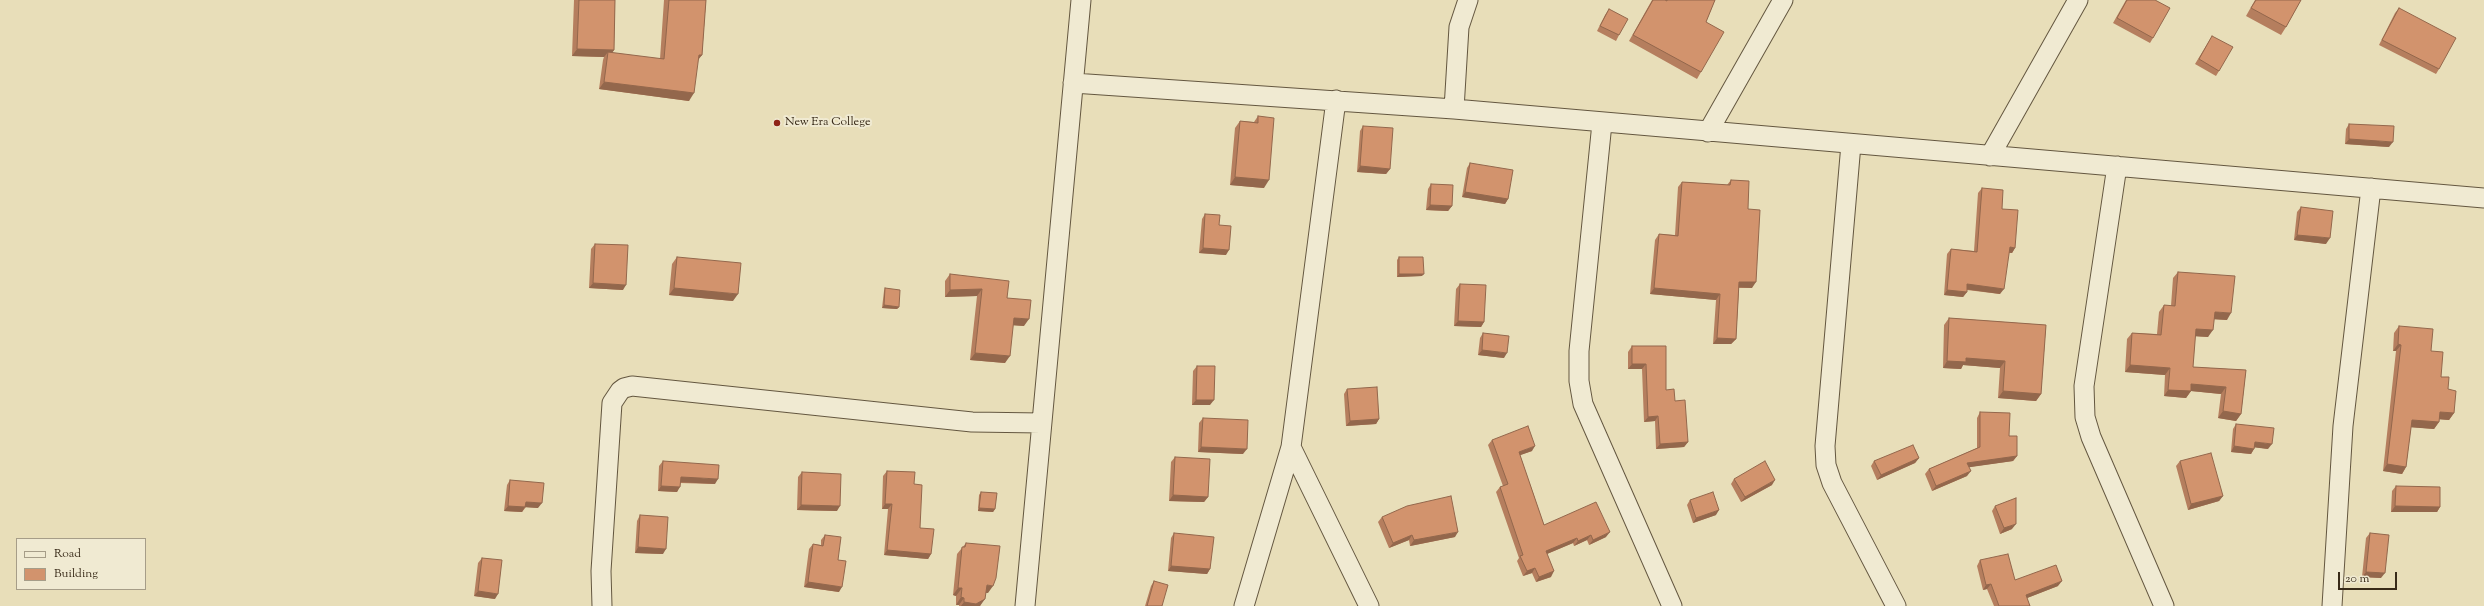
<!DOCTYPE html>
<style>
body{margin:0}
#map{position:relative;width:2484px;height:606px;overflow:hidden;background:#e8deb9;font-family:"Sorts Mill Goudy",serif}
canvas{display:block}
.legend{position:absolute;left:16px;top:538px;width:130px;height:52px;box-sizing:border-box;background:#f0ead2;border:1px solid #a69d88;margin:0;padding:5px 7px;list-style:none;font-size:12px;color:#382a18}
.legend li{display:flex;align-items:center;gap:8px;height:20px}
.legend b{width:20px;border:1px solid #a69d88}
.scale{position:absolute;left:2338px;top:572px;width:59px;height:18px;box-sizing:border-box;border:2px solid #382a18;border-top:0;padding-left:5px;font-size:12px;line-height:14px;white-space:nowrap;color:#382a18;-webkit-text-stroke:3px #f0ead2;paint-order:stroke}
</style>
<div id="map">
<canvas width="2484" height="606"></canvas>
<ul class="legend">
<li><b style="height:5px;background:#f0ead2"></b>Road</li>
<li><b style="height:11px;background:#d2936d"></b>Building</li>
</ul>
<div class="scale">20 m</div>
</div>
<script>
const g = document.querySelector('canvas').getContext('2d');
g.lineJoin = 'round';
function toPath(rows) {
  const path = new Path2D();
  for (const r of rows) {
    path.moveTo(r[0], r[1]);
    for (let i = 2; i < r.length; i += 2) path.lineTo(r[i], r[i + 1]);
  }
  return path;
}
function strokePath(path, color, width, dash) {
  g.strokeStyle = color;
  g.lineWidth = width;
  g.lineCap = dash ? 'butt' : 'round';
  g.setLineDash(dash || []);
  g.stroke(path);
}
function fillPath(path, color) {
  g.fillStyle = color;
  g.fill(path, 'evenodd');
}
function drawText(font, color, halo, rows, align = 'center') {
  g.font = font + ' "Sorts Mill Goudy",serif';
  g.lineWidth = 4;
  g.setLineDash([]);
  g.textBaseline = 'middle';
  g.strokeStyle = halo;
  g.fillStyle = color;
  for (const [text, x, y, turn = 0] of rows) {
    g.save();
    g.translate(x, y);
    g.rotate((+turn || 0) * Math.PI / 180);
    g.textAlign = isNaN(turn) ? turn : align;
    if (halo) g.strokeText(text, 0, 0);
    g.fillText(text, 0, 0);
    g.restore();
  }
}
const minor = toPath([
 [1073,83,1454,109,2484,198],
 [1454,109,1459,27,1468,0],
 [1602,123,1579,351,1579,381,1583,404,1672,606],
 [1708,132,1783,0],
 [1851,144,1825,446,1826,465,1832,483,1896,606],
 [1990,156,2078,0],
 [2117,166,2084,386,2085,417,2091,437,2164,606],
 [1291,447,1369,606],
 [602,606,601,571,612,403,620,391,624,388,632,386,972,422,1041,423],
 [1025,606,1081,0],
 [1244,606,1291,447,1336,100],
 [2332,606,2343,426,2371,188]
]);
strokePath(minor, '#645740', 21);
strokePath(minor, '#f0ead2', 19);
fillPath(toPath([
 [574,0,615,0,614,50,612,53,660,59,664,0,706,0,702,55,698,60,689,101,599,89,603,60,604,57,572,56],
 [1652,0,1715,0,1706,22,1701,72,1697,79,1629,41],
 [2126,0,2155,0,2153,38,2150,43,2113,23],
 [2255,0,2301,0,2286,27,2281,35,2246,16],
 [2399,8,2439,69,2436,74,2379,45,2395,13],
 [1609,9,1619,35,1616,41,1597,31,1605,15],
 [2212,36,2219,71,2216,76,2195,64],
 [1258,116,1264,188,1230,185,1235,128,1240,121,1254,122],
 [2349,124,2389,147,2345,144,2346,129],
 [1363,126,1390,169,1386,174,1357,172,1360,131],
 [1470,163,1508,199,1505,204,1462,197,1467,168],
 [1731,180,1748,209,1752,288,1739,288,1736,339,1731,344,1713,344,1716,300,1650,294,1655,240,1659,234,1675,235,1678,187,1682,182,1727,185],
 [1431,184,1452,206,1448,211,1426,210,1428,189],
 [1982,188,2002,209,2015,248,2012,253,2009,253,2000,294,1967,290,1967,292,1963,297,1944,295,1947,254,1951,249,1974,251,1978,193],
 [2301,207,2326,244,2294,240,2297,212],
 [1205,214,1219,225,1226,255,1199,253,1202,219],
 [595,244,623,290,589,288,591,249],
 [677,257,733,301,669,295,672,264],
 [1399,257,1422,276,1397,277,1397,260],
 [2178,272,2227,320,2214,319,2208,337,2195,336,2193,367,2246,370,2241,414,2236,421,2218,418,2221,394,2191,391,2186,398,2164,396,2165,375,2125,372,2127,339,2132,333,2157,334,2159,312,2164,305,2171,306,2173,278],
 [950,274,1007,298,1024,326,1013,325,1005,363,970,360,977,296,945,297,945,281],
 [1460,284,1484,322,1481,327,1454,326,1456,289],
 [885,288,899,307,897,309,882,308,884,291],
 [1949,318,2046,325,2041,394,2036,401,1998,398,2000,368,1963,365,1961,369,1943,368,1944,325],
 [2399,326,2431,351,2441,377,2448,389,2454,413,2449,420,2439,419,2439,422,2434,429,2411,427,2406,467,2402,474,2383,471,2396,351,2393,351,2394,333],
 [1483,333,1504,358,1478,355,1480,338],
 [1632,346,1666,346,1666,390,1675,401,1688,442,1684,447,1656,449,1655,421,1644,422,1642,369,1628,369,1628,352],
 [1197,366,1210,405,1192,405,1193,371],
 [1347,389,1379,419,1376,424,1346,426,1344,394],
 [1980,412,2009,436,2017,456,2013,461,1969,467,1967,476,1932,491,1925,474,1929,469,1977,448,1977,418],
 [1203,418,1243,454,1198,452,1199,423],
 [2236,424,2268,449,2255,447,2251,454,2231,452,2233,429],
 [1492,440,1532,451,1520,455,1544,525,1606,537,1589,545,1587,540,1574,546,1573,543,1547,554,1551,577,1536,582,1532,573,1523,576,1517,561,1519,558,1496,492,1500,487,1503,486,1488,445],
 [1175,457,1208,497,1204,502,1169,501,1171,462],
 [1919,458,1915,463,1877,480,1871,466,1874,461],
 [663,461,715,484,680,483,677,492,658,491,659,466],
 [2180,461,2223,496,2219,501,2188,510,2176,466],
 [887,471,914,484,920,528,931,554,928,559,884,555,888,509,882,509,883,476],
 [802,472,837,511,797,510,798,477],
 [1734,479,1772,485,1741,502,1731,484],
 [510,480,538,508,526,507,522,512,504,511,507,485],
 [2396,486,2440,507,2437,512,2391,512,2392,491],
 [981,492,995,509,993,512,978,511,979,495],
 [1690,500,1716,515,1693,523,1687,505],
 [1995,506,2012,529,2000,534,1992,511],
 [640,515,663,554,635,553,637,521],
 [1382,517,1455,537,1410,546,1409,540,1389,548,1378,522],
 [1174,533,1210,569,1207,574,1168,571,1171,538],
 [2370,533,2381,578,2362,577,2366,538],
 [825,535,838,560,839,592,804,587,809,549,813,544,821,545,821,540],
 [966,543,988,593,986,593,980,606,959,606,959,605,956,605,956,596,953,595,957,554],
 [482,558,495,599,474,596,478,563],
 [1980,560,2015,580,2058,586,2027,598,2030,606,1994,606,1987,589,1983,590,1977,566],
 [1154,581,1162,606,1145,606,1151,586]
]), '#b57e5e');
fillPath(toPath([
 [577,49,614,50,609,57,608,52,604,57,572,56],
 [699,55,702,55,696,62],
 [604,82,694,93,689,101,599,89],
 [2349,139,2393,142,2389,147,2345,144],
 [1360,166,1390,169,1386,174,1357,172],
 [1235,177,1269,180,1264,188,1230,185],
 [1465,192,1508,199,1505,204,1462,197],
 [1430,205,1452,206,1448,211,1426,210],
 [2297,235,2330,238,2326,244,2294,240],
 [2010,247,2015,248,2012,253,2006,252],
 [1203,248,1229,250,1226,255,1199,253],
 [1399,274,1424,274,1422,276,1397,277],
 [1739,282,1756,282,1752,288,1735,287],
 [593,283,626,285,623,290,589,288],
 [1967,284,2004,289,2000,294,1964,289],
 [674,288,738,294,733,301,669,295],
 [1654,288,1720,294,1716,300,1650,294],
 [982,289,977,296,945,297,950,290],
 [1947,290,1967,292,1963,297,1944,295],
 [884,305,899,307,897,309,882,308],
 [2215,312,2231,313,2227,320,2210,319],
 [1014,318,1029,319,1024,326,1009,325],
 [1458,321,1484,322,1481,327,1454,326],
 [2196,329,2213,330,2208,337,2191,336],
 [1717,338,1736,339,1731,344,1713,344],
 [2398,344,2401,345,2396,351,2393,351],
 [1482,350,1507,353,1504,358,1478,355],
 [975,353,1010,356,1005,363,970,360],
 [1966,358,2005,361,2000,368,1963,365,1961,369,1943,368,1947,361],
 [1632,364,1646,364,1642,369,1628,369],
 [2130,365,2170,368,2165,375,2125,372],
 [2191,384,2226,387,2221,394,2191,391,2186,398,2164,396,2168,390],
 [2003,391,2041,394,2036,401,1998,398],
 [1196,400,1214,400,1210,405,1192,405],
 [2223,411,2241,414,2236,421,2218,418],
 [2440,412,2454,413,2449,420,2435,419],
 [1658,416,1655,421,1644,422,1648,417],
 [1379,419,1376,424,1346,426,1350,421],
 [2412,420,2439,422,2434,429,2407,427],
 [1688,442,1684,447,1656,449,1660,444],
 [2255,442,2272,444,2268,449,2251,447],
 [1535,446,1532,451,1515,457,1519,452],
 [2234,446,2254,449,2251,454,2231,452],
 [1201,447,1247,449,1243,454,1198,452],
 [2017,456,2013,461,1964,468,1967,463],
 [1919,458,1915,463,1877,480,1881,475],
 [2387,464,2406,467,2402,474,2383,471],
 [1971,471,1967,476,1932,491,1936,486],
 [681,477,718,479,715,484,677,482],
 [1775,480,1772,485,1741,502,1745,497],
 [661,486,680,487,677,492,658,491],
 [1173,495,1208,497,1204,502,1169,501],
 [2223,496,2219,501,2188,510,2191,504],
 [526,502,542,503,538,508,522,507],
 [885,504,892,504,888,509,882,509],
 [801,505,840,506,837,511,797,510],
 [508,506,525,507,522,512,504,511],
 [2395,506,2440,507,2437,512,2391,512],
 [979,508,995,509,993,512,978,511],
 [1719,510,1716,515,1693,523,1696,518],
 [2016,524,2012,529,2000,534,2004,528],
 [1458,532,1455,537,1410,546,1414,540],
 [1610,532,1606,537,1589,545,1593,540],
 [1412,535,1409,540,1389,548,1393,543],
 [1591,535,1587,540,1574,546,1578,541],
 [1577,538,1573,543,1542,556,1546,551],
 [638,547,666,549,663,554,635,553],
 [887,550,931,554,928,559,884,555],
 [1171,566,1210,569,1207,574,1168,571],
 [1535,568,1532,573,1523,576,1527,571],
 [1554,571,1551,577,1536,582,1539,577],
 [2366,572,2385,573,2381,578,2362,577],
 [2062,581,2058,586,2022,600,2026,595],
 [808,582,842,587,839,592,804,587],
 [1991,584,1987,589,1983,590,1986,585],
 [987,585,993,586,988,593,982,592],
 [958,588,962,588,956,596,953,595],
 [478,591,498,594,495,599,474,596],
 [961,597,964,598,959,605,956,605],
 [985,599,980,606,961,606,964,602]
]), '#93674c');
const building = toPath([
 [579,0,615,0,614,50,577,49,579,0],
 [669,0,706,0,702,55,699,55,694,93,604,82,608,52,664,59,669,0],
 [1653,0,1665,0,1667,1,1667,0,1715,0,1706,22,1724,32,1701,72,1633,35,1653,0],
 [2127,0,2155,0,2170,8,2153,38,2117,18,2127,0],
 [2256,0,2301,0,2286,27,2251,8,2256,0],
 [2399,8,2456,38,2439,69,2382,40,2399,8],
 [1609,9,1628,19,1619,35,1600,26,1609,9],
 [2212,36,2233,47,2219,71,2199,59,2212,36],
 [1258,116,1274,118,1269,180,1235,177,1240,121,1258,123,1258,116],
 [2349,124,2394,126,2393,142,2349,139,2349,124],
 [1363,126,1393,128,1390,169,1360,166,1363,126],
 [1470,163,1513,170,1508,199,1465,192,1470,163],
 [1731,180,1749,181,1748,209,1760,210,1756,282,1739,282,1736,339,1717,338,1720,294,1654,288,1659,234,1678,236,1682,182,1730,185,1731,180],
 [1431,184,1453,185,1452,206,1430,205,1431,184],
 [1982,188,2003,190,2002,209,2018,210,2015,248,2010,247,2004,289,1967,284,1967,292,1947,290,1951,249,1977,252,1982,188],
 [2301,207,2333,211,2330,238,2297,235,2301,207],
 [1205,214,1220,215,1219,225,1231,226,1229,250,1203,248,1205,214],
 [595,244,628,245,626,285,593,283,595,244],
 [677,257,741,263,738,294,674,288,677,257],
 [1399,257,1423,257,1424,274,1399,274,1399,257],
 [2178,272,2235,276,2231,313,2215,312,2213,330,2196,329,2193,367,2246,370,2241,414,2223,411,2226,387,2191,384,2191,391,2168,390,2170,368,2130,365,2132,333,2161,335,2164,305,2175,306,2178,272],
 [950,274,1009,281,1007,298,1031,300,1029,319,1014,318,1010,356,975,353,982,289,950,290,950,274],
 [1460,284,1486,285,1484,322,1458,321,1460,284],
 [885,288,900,290,899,307,884,305,885,288],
 [1949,318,2046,325,2041,394,2003,391,2005,361,1966,358,1966,362,1947,361,1949,318],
 [2399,326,2433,329,2431,351,2443,352,2441,377,2449,377,2448,389,2456,391,2454,413,2440,412,2439,422,2412,420,2406,467,2387,464,2401,345,2398,344,2399,326],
 [1483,333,1509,336,1507,353,1482,350,1483,333],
 [1632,346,1666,346,1666,390,1674,389,1675,401,1685,400,1688,442,1660,444,1658,416,1648,417,1646,364,1632,364,1632,346],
 [1197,366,1215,366,1214,400,1196,400,1197,366],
 [1377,387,1379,419,1350,421,1347,389,1377,387],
 [1980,412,2010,413,2009,436,2017,436,2017,456,1967,463,1971,471,1936,486,1929,469,1980,447,1980,412],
 [1203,418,1248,420,1247,449,1201,447,1203,418],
 [2236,424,2274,428,2272,444,2255,442,2254,449,2234,446,2236,424],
 [1528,426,1535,446,1519,452,1544,525,1596,502,1610,532,1593,540,1591,535,1578,541,1577,538,1546,551,1554,571,1539,577,1535,568,1527,571,1520,556,1523,555,1500,487,1508,484,1492,440,1528,426],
 [1913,445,1919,458,1881,475,1874,461,1913,445],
 [2211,453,2223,496,2191,504,2180,461,2211,453],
 [1175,457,1210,459,1208,497,1173,495,1175,457],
 [663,461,719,465,718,479,681,477,680,487,661,486,663,461],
 [1765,461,1775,480,1745,497,1734,479,1765,461],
 [887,471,915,472,914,484,922,485,920,528,934,529,931,554,887,550,892,504,885,504,887,471],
 [802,472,841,474,840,506,801,505,802,472],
 [510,480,544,483,542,503,526,502,525,507,508,506,510,480],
 [2396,486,2440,487,2440,507,2395,506,2396,486],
 [981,492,997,493,995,509,979,508,981,492],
 [1713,492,1719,510,1696,518,1690,500,1713,492],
 [1451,496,1458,532,1414,540,1412,535,1393,543,1382,517,1407,506,1451,496],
 [2016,498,2016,524,2004,528,1995,506,2016,498],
 [640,515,668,517,666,549,638,547,640,515],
 [1174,533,1214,537,1210,569,1171,566,1174,533],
 [2370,533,2389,535,2385,573,2366,572,2370,533],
 [825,535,841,537,838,560,846,561,842,587,808,582,813,544,823,546,825,535],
 [966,543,1000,546,996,578,993,586,987,585,985,599,976,604,964,602,964,598,961,597,962,588,958,588,962,547,965,547,966,543],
 [2008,554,2015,580,2056,565,2062,581,2026,595,2030,606,1999,606,1991,584,1986,585,1980,560,2008,554],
 [482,558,502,560,498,594,478,591,482,558],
 [1154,581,1168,585,1162,606,1147,606,1154,581]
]);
fillPath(building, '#d2936d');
strokePath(building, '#93674c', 1);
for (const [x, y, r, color] of [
 [777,123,4,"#8f2418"]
]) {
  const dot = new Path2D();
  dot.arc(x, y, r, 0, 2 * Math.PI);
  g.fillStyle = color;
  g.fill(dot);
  strokePath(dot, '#f0ead2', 1.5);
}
drawText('12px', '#382a18', '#f0ead2', [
 ["New Era College",785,123]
], 'left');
</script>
